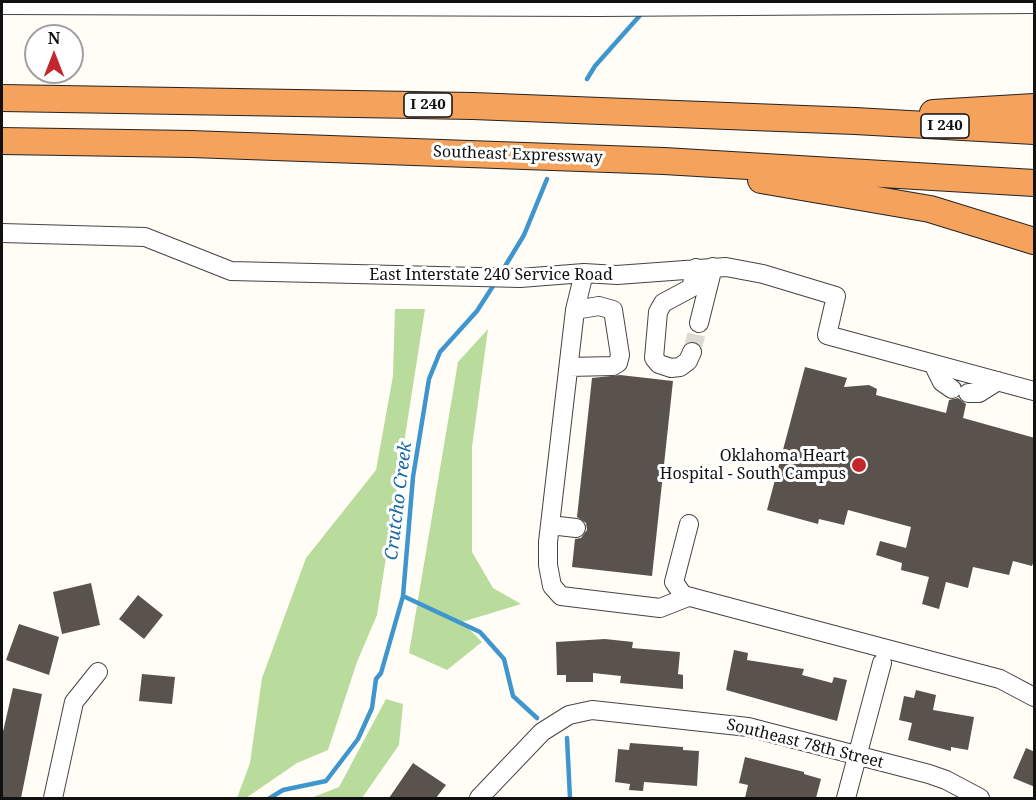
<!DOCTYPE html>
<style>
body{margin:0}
#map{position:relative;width:1036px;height:800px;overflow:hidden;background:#fffdf5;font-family:"Noto Serif",serif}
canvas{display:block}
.frame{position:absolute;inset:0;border:3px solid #111;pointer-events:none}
.north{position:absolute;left:24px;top:24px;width:60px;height:60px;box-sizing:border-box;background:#fff;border:2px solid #a0a0a0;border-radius:50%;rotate:0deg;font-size:16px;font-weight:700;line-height:24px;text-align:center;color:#111}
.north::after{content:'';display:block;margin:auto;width:21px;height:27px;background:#c4262e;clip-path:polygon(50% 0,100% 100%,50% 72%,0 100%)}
</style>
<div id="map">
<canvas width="1036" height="800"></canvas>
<div class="frame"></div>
<div class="north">N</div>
</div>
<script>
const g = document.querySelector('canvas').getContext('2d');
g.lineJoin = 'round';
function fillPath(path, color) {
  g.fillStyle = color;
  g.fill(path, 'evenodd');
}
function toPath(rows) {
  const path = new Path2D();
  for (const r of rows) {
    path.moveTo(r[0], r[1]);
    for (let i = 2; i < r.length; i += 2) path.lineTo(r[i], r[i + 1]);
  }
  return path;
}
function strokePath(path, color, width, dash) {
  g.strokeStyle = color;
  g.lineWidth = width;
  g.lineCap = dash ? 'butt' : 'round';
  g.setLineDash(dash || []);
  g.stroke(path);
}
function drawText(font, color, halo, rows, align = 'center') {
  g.font = font + ' "Noto Serif",serif';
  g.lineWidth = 6;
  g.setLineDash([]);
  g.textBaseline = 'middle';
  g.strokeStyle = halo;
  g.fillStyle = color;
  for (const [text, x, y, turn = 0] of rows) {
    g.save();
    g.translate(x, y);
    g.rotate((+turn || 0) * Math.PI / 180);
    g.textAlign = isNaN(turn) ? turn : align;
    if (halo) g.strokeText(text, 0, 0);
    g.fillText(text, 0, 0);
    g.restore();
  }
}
fillPath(toPath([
 [395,309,425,309,377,615,357,662,328,750,297,763,246,798,237,798,250,763,262,678,306,558,376,470,393,376],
 [488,329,472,447,472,552,493,588,521,604,462,622,482,642,447,670,409,653,458,362],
 [386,699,403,704,399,745,362,798,311,798,339,787]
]), '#b9dc9c');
strokePath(toPath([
 [587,79,595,66,643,12],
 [501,273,524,235,547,179],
 [403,596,480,632,504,659,513,696,537,718],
 [567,738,570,798],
 [270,798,283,790,326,781,358,739,372,708,376,679,381,673,403,596,413,477,429,379,440,352,477,311,495,283]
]), '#3f96cf', 4.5);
fillPath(toPath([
 [805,367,847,378,844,387,869,385,877,389,876,395,946,413,949,400,958,398,966,404,963,418,1035,438,1035,558,1032,566,1013,561,1009,575,973,567,968,588,946,582,939,609,922,604,929,577,901,570,902,563,876,555,880,541,906,548,911,527,848,510,844,525,819,519,818,524,767,510],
 [620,375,673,381,652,576,572,567,575,539,581,538,587,530,586,523,577,517,592,378],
 [91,583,100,625,62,634,53,592],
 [138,595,163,615,144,639,119,619],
 [19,624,59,637,49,675,6,660],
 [605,639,633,642,632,648,680,652,678,674,683,675,683,689,620,683,621,676,593,673,593,682,566,682,566,675,557,675,556,642],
 [734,650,748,653,747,660,804,669,802,675,832,683,834,677,847,680,837,721,726,690],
 [142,674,175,677,172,704,139,701],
 [13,688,42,694,21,798,2,798,2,736],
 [916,690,936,695,933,710,974,717,968,750,951,747,951,751,908,740,912,723,899,720,904,696,914,698],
 [630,743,683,747,683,750,699,751,697,786,644,782,643,791,629,790,630,784,615,782,618,749,629,750],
 [1026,748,1035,752,1035,787,1013,778],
 [745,757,804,772,804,774,821,779,816,798,745,798,748,785,739,783],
 [413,763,446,785,436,798,389,798]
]), '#5a524d');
strokePath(toPath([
 [692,352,699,323]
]), '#dbdad3', 18, [18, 9]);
const minor = toPath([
 [2,5,599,7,1034,4],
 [2,233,145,237,231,271,520,278,584,273,617,275,726,267,763,274,836,296,827,335,1034,391],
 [584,273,575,310,548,542,548,565,552,586,561,596,660,608,688,597],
 [699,323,713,267],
 [692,352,688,361,680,367,671,368,659,364,654,358,658,312,663,303,691,288,696,268],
 [933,364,942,382,952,389],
 [569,367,613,366,618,363,620,355,613,310,599,306,575,310],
 [968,393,979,393,998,381],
 [689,524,674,582,683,595,1000,679,1034,697],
 [550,525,576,528],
 [53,798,74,702,98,672],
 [479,798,542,732,569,715,592,710,748,727,929,774,946,780,980,798],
 [846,798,882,663]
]);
const highway = toPath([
 [2,98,473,106,855,121,1034,131],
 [933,113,1034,107],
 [2,141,191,144,664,161,1034,183],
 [761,180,930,209,1034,241]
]);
strokePath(minor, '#444', 20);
strokePath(highway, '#222', 28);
strokePath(minor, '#fff', 18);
strokePath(highway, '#f5a25d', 26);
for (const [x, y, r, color] of [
 [859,465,8,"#c4262e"]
]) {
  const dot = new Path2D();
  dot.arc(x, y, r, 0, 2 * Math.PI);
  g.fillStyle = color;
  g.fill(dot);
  strokePath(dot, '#fff', 2);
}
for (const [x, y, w] of [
 [428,105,48],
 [945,126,48]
]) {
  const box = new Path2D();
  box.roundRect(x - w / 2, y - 12, w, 24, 4.5);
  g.fillStyle = '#fff';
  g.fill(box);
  strokePath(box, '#111', 1.5);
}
drawText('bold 15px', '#111', null, [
 ["I 240",428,105],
 ["I 240",945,126]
]);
drawText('16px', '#111', '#fff', [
 ["Southeast Expressway",518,155,2],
 ["East Interstate 240 Service Road",491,275],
 ["Southeast 78th Street",805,744,14]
]);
drawText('16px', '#111', '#fff', [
 ["Oklahoma Heart",846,456],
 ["Hospital - South Campus",846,474]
], 'right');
drawText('italic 18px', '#1768a6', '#fff', [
 ["Crutcho Creek",399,501,-83]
]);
</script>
